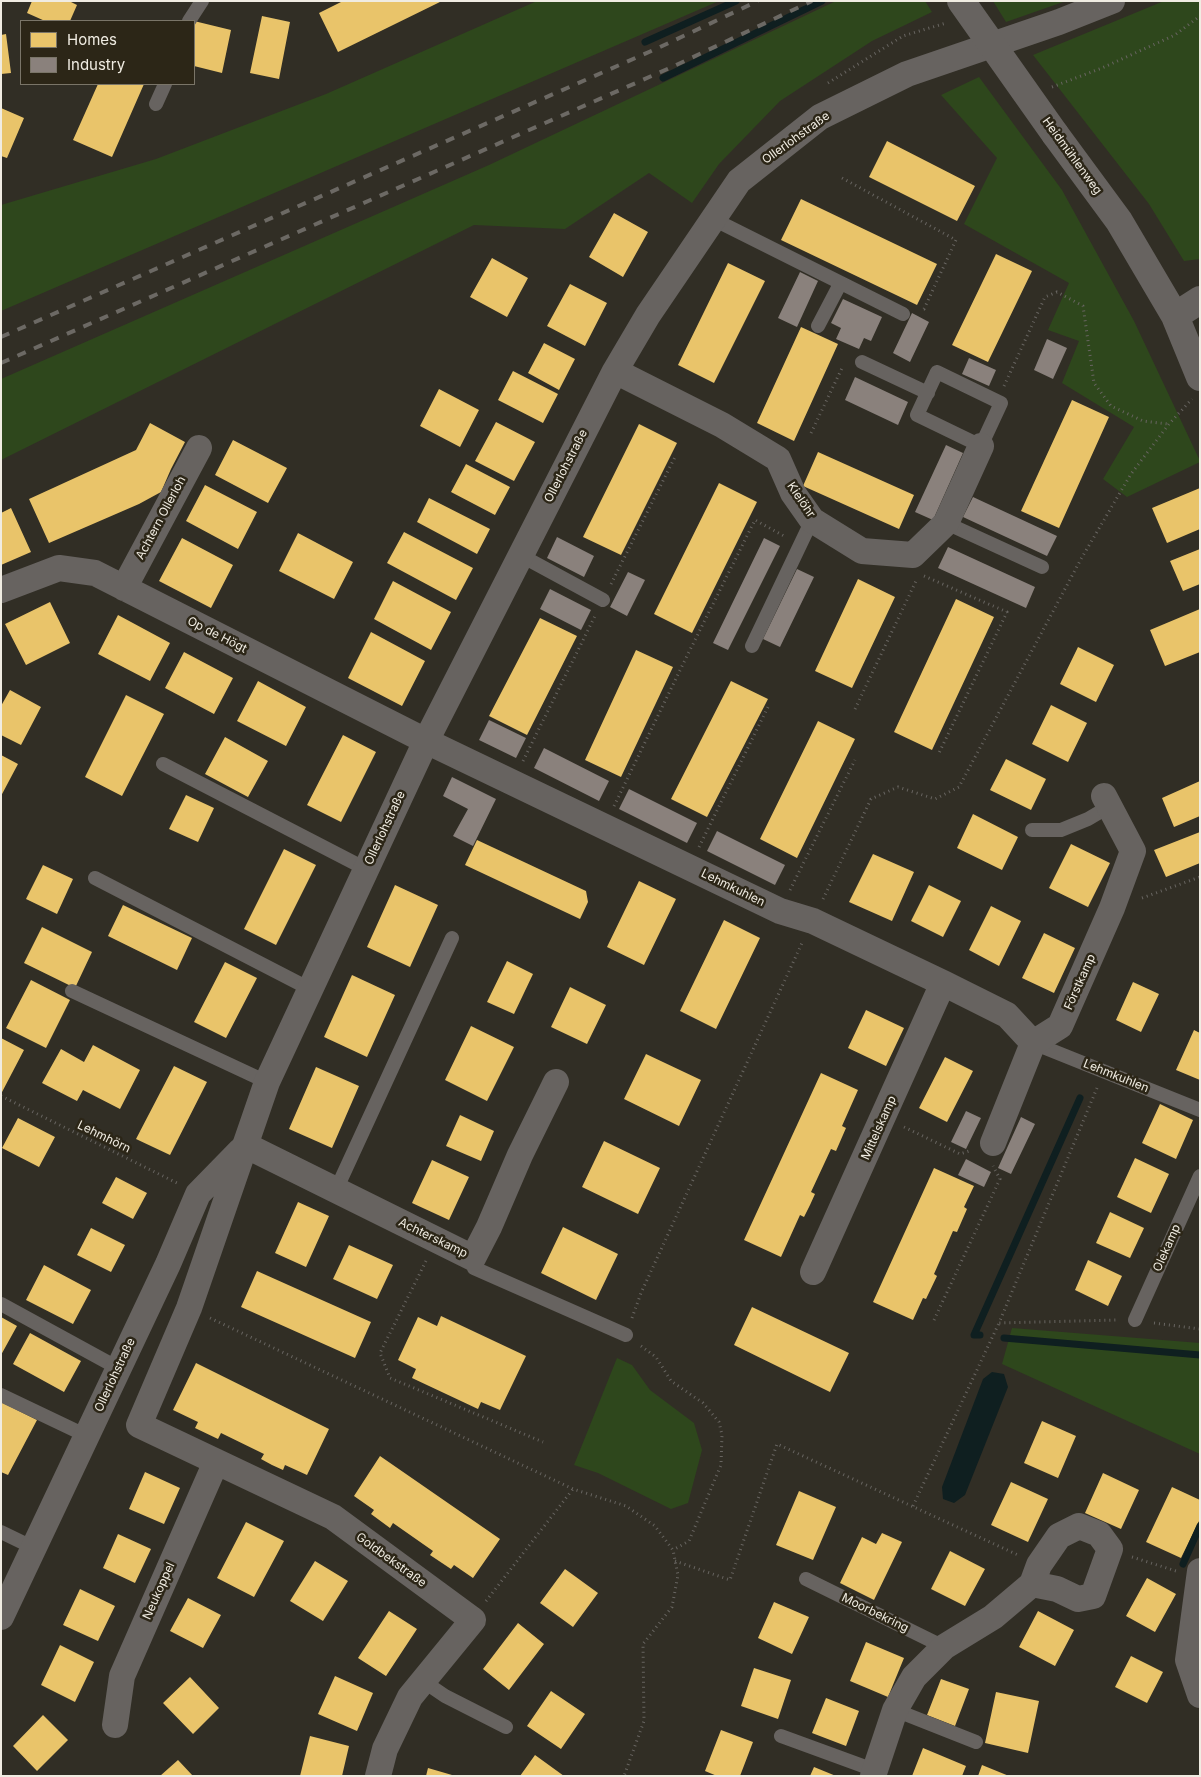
<!DOCTYPE html>
<meta charset="utf-8">
<style>
body{margin:0}
#map{position:relative;width:1201px;height:1777px;overflow:hidden;background:#312e25;font-family:Inter,sans-serif}
canvas{display:block}
.frame{position:absolute;inset:0;border:2px solid #f0ece2;pointer-events:none}
.legend{position:absolute;left:20px;top:20px;width:175px;height:65px;box-sizing:border-box;background:#2c2617;border:1px solid #7a7568;margin:0;padding:6px 9px;list-style:none;font-size:15px;color:#f0ece2}
.legend li{display:flex;align-items:center;gap:10px;height:25px}
.legend b{width:25px;border:1px solid #7a7568}
</style>
<div id="map">
<canvas width="1201" height="1777"></canvas>
<div class="frame"></div>
<ul class="legend">
<li><b style="height:14px;background:#e9c46a"></b>Homes</li>
<li><b style="height:14px;background:#8a817c"></b>Industry</li>
</ul>
</div>
<script>
const g = document.querySelector('canvas').getContext('2d');
g.lineJoin = 'round';
function fillPath(path, color) {
  g.fillStyle = color;
  g.fill(path, 'evenodd');
}
function toPath(rows) {
  const path = new Path2D();
  for (const r of rows) {
    path.moveTo(r[0], r[1]);
    for (let i = 2; i < r.length; i += 2) path.lineTo(r[i], r[i + 1]);
  }
  return path;
}
function strokePath(path, color, width, dash) {
  g.strokeStyle = color;
  g.lineWidth = width;
  g.lineCap = dash ? 'butt' : 'round';
  g.setLineDash(dash || []);
  g.stroke(path);
}
function drawText(font, color, halo, rows, align = 'center') {
  g.font = font + ' Inter,sans-serif';
  g.lineWidth = 5;
  g.setLineDash([]);
  g.textBaseline = 'middle';
  g.strokeStyle = halo;
  g.fillStyle = color;
  for (const [text, x, y, turn = 0] of rows) {
    g.save();
    g.translate(x, y);
    g.rotate((+turn || 0) * Math.PI / 180);
    g.textAlign = isNaN(turn) ? turn : align;
    if (halo) g.strokeText(text, 0, 0);
    g.fillText(text, 0, 0);
    g.restore();
  }
}
fillPath(toPath([
 [537,1,719,1,1,311,1,205,156,159,326,94],
 [836,1,925,1,932,12,872,41,780,101,719,164,692,203,649,173,565,229,474,225,1,460,1,379,489,165],
 [993,1,1066,1,1006,22],
 [1164,1,1200,1,1200,259,1184,261,1149,204,1033,55],
 [979,77,1062,190,1134,321,1200,461,1200,462,1127,497,1103,479,1134,427,1062,383,1079,341,1048,330,1069,283,964,224,997,158,941,95],
 [1012,1328,1200,1343,1200,1454,1002,1364],
 [617,1358,632,1365,650,1390,694,1423,702,1450,688,1503,671,1509,598,1473,574,1465]
]), '#2e471c');
fillPath(toPath([
 [992,1372,1004,1374,1008,1387,965,1495,954,1503,943,1499,942,1487,983,1379]
]), '#0f1f20');
fillPath(toPath([
 [32,1,69,1,77,5,70,21,45,21,27,13],
 [343,1,442,1,338,52,319,13],
 [262,16,290,22,279,79,250,73],
 [194,21,231,30,222,73,194,66],
 [6,34,11,73,1,74,1,35],
 [98,84,144,84,112,157,73,140],
 [1,108,24,118,7,158,1,156],
 [887,141,975,186,957,221,869,177],
 [801,199,937,264,917,305,781,240],
 [614,213,648,232,623,277,589,257],
 [996,254,1032,271,988,362,952,345],
 [492,258,528,278,507,317,470,297],
 [728,263,765,281,714,383,678,365],
 [570,284,607,303,585,346,547,326],
 [801,327,838,344,794,441,757,423],
 [544,343,575,359,559,390,528,373],
 [513,371,558,394,543,423,498,400],
 [439,389,479,410,460,447,420,426],
 [1072,400,1109,417,1059,528,1021,511],
 [496,422,535,442,514,481,475,461],
 [150,423,185,442,171,469,161,492,139,504,49,543,29,499,136,450],
 [639,424,677,443,621,555,583,537],
 [233,440,287,468,268,503,215,475],
 [818,452,914,495,899,529,803,486],
 [466,464,510,487,495,515,451,492],
 [719,483,757,502,692,633,654,614],
 [205,485,257,512,238,549,186,521],
 [1200,488,1200,529,1167,543,1152,508],
 [429,498,490,529,477,554,417,522],
 [11,508,31,552,1,565,1,513],
 [404,532,473,568,456,600,387,563],
 [298,533,353,562,334,599,279,571],
 [182,538,233,565,211,608,159,581],
 [1200,549,1200,584,1183,591,1170,561],
 [858,579,895,597,852,688,815,671],
 [393,581,451,612,431,650,374,619],
 [956,599,994,617,932,750,894,732],
 [50,602,70,643,26,665,5,624],
 [1200,609,1200,652,1165,666,1150,630],
 [118,615,170,643,150,681,98,654],
 [540,618,577,636,527,735,489,716],
 [371,632,425,661,402,706,348,678],
 [1078,647,1114,665,1096,702,1060,684],
 [636,650,673,667,621,777,585,760],
 [184,652,233,678,214,714,165,688],
 [258,681,306,707,286,746,237,721],
 [731,681,768,699,707,817,671,799],
 [10,690,41,707,21,745,1,735,1,706],
 [126,695,164,714,122,796,85,777],
 [1051,705,1087,723,1068,762,1032,744],
 [818,721,855,739,797,858,760,839],
 [343,735,376,752,341,822,307,805],
 [225,737,268,761,248,797,205,774],
 [1,755,18,764,1,796],
 [1006,759,1046,779,1031,810,990,790],
 [1200,781,1200,816,1174,827,1162,798],
 [186,795,214,808,198,842,169,829],
 [973,814,1018,837,1002,870,957,848],
 [1200,832,1200,863,1166,877,1154,850],
 [477,840,586,891,588,902,580,919,465,865],
 [1071,844,1110,863,1088,907,1049,888],
 [284,849,316,865,276,945,244,929],
 [873,854,914,872,892,921,849,902],
 [43,865,73,879,57,914,26,899],
 [639,881,676,899,644,965,607,947],
 [395,885,438,905,410,967,367,947],
 [929,885,961,901,943,937,911,921],
 [123,905,192,938,177,970,108,936],
 [991,906,1021,921,999,966,969,950],
 [724,920,760,938,716,1029,680,1011],
 [42,927,92,952,75,988,24,963],
 [1044,933,1075,948,1054,993,1022,978],
 [507,961,533,974,514,1014,487,1002],
 [225,962,257,978,226,1038,194,1022],
 [352,975,395,995,367,1057,324,1037],
 [31,980,70,1000,46,1048,6,1028],
 [1133,982,1159,994,1141,1032,1116,1020],
 [570,987,606,1005,587,1044,551,1027],
 [866,1010,904,1028,886,1066,848,1048],
 [471,1026,514,1047,487,1101,445,1080],
 [1194,1030,1200,1033,1200,1080,1176,1070],
 [1,1038,24,1050,1,1094],
 [93,1045,140,1070,120,1109,83,1090,77,1101,42,1083,61,1049,84,1062],
 [646,1054,701,1080,679,1126,624,1099],
 [945,1057,973,1071,947,1122,919,1108],
 [174,1066,207,1082,170,1155,136,1139],
 [316,1067,359,1086,332,1148,289,1129],
 [821,1073,858,1090,842,1126,846,1128,836,1151,831,1149,811,1192,815,1194,810,1205,804,1217,800,1215,781,1257,744,1240],
 [1160,1104,1193,1120,1176,1159,1142,1143],
 [460,1115,494,1131,481,1161,446,1146],
 [18,1118,55,1137,39,1167,2,1148],
 [604,1141,660,1168,638,1214,582,1187],
 [1135,1158,1169,1174,1151,1213,1117,1197],
 [432,1160,469,1177,449,1220,412,1203],
 [934,1168,974,1186,964,1207,967,1209,957,1232,953,1231,934,1274,937,1276,926,1299,923,1298,913,1320,873,1302],
 [116,1177,147,1193,133,1219,102,1203],
 [298,1202,329,1216,306,1267,275,1253],
 [1110,1212,1144,1228,1130,1258,1096,1243],
 [563,1227,618,1254,596,1300,541,1273],
 [91,1228,125,1245,111,1272,77,1255],
 [349,1245,393,1265,377,1299,333,1279],
 [1088,1260,1122,1276,1108,1306,1075,1290],
 [44,1265,91,1290,73,1324,26,1300],
 [257,1271,371,1322,355,1358,241,1307],
 [752,1307,849,1353,830,1392,734,1345],
 [441,1316,526,1356,500,1410,481,1402,478,1409,412,1378,416,1369,398,1360,418,1317,437,1326],
 [1,1317,17,1326,1,1355],
 [30,1333,81,1361,64,1392,13,1364],
 [196,1363,329,1429,307,1475,285,1465,283,1470,272,1465,261,1459,264,1454,221,1433,218,1439,195,1428,198,1422,173,1410],
 [1,1402,37,1420,8,1475,1,1472],
 [1042,1421,1076,1436,1058,1478,1024,1463],
 [380,1456,500,1539,473,1578,454,1565,451,1569,430,1555,433,1551,393,1523,390,1528,371,1514,374,1510,354,1496],
 [145,1472,180,1488,164,1524,129,1509],
 [1103,1473,1139,1490,1121,1529,1085,1513],
 [1011,1482,1048,1499,1028,1542,991,1525],
 [1172,1487,1200,1500,1200,1519,1181,1558,1146,1542],
 [799,1491,836,1507,813,1560,776,1545],
 [246,1522,284,1541,254,1597,217,1578],
 [882,1533,902,1542,874,1600,840,1583,862,1537,876,1544],
 [118,1534,151,1549,135,1583,103,1568],
 [950,1551,985,1569,965,1606,931,1589],
 [315,1561,348,1581,323,1621,290,1601],
 [565,1569,598,1593,573,1627,540,1603],
 [1147,1578,1176,1594,1155,1632,1126,1616],
 [80,1589,115,1606,98,1641,63,1625],
 [188,1598,221,1615,203,1648,170,1631],
 [774,1602,809,1617,792,1654,758,1638],
 [389,1611,417,1629,386,1676,358,1658],
 [1038,1611,1074,1630,1055,1666,1019,1647],
 [518,1623,544,1644,509,1690,483,1669],
 [866,1642,904,1658,888,1697,850,1681],
 [60,1645,94,1662,75,1702,41,1685],
 [1131,1656,1163,1672,1147,1703,1115,1687],
 [754,1668,791,1680,778,1719,741,1706],
 [335,1676,373,1693,357,1731,318,1714],
 [190,1677,219,1708,193,1734,163,1703],
 [941,1679,969,1689,955,1726,927,1715],
 [551,1691,585,1714,561,1749,527,1726],
 [996,1692,1039,1701,1028,1753,985,1743],
 [826,1698,859,1711,846,1746,812,1733],
 [43,1715,68,1740,37,1771,13,1746],
 [721,1730,753,1742,740,1776,717,1776,705,1771],
 [310,1736,349,1746,342,1776,300,1776],
 [923,1748,966,1766,962,1776,912,1776],
 [535,1755,564,1776,520,1776],
 [178,1760,193,1776,160,1776],
 [982,1765,1009,1776,978,1776],
 [814,1767,836,1776,810,1776],
 [428,1768,452,1775,452,1776,426,1776]
]), '#e9c46a');
fillPath(toPath([
 [800,272,818,281,797,327,778,318],
 [843,299,882,317,871,341,864,338,859,349,836,339,841,328,831,323],
 [912,313,929,322,910,362,893,353],
 [1047,339,1067,348,1053,379,1034,370],
 [969,358,996,370,989,386,962,374],
 [855,377,908,402,898,425,845,400],
 [946,445,963,453,933,520,915,512],
 [973,497,1057,536,1047,556,963,517],
 [557,537,594,556,584,577,547,558],
 [764,538,780,546,728,650,713,643],
 [948,547,1035,587,1026,608,938,568],
 [797,569,814,577,780,647,763,639],
 [628,572,645,580,627,616,610,607],
 [550,589,591,610,581,630,540,609],
 [489,720,526,738,516,758,479,740],
 [544,748,609,781,599,801,534,768],
 [452,777,496,799,473,846,453,836,468,809,443,796],
 [629,789,697,823,687,843,619,809],
 [717,831,785,865,775,885,707,851],
 [966,1111,981,1118,966,1149,951,1142],
 [1021,1117,1035,1124,1011,1174,998,1168],
 [966,1159,991,1172,984,1187,958,1175]
]), '#8a817c');
strokePath(toPath([
 [645,42,736,1],
 [663,78,822,1],
 [980,1335,974,1335,1080,1098],
 [1004,1338,1200,1355],
 [1183,1564,1200,1526]
]), '#0f1f20', 7);
strokePath(toPath([
 [828,83,903,36,946,23],
 [1052,87,1102,68,1175,35,1200,16],
 [842,178,956,240,924,309,921,309],
 [1004,386,1045,297,1057,292,1083,306,1094,383,1111,406,1143,421,1168,424],
 [811,433,843,366],
 [924,576,1007,612,939,753],
 [611,584,675,457],
 [855,709,917,579],
 [523,761,595,616],
 [614,806,687,656,755,520,784,536],
 [699,847,768,707],
 [790,890,855,760],
 [1142,898,1200,877],
 [823,899,871,799,898,787,935,799,959,787,1081,559,1131,474,1169,424,1192,399],
 [1097,1088,999,1323,1118,1320],
 [1,1096,177,1183],
 [904,1127,960,1154,972,1150],
 [426,1261,380,1353,390,1378,543,1442],
 [210,1318,573,1489,626,1506,655,1526,673,1550,678,1575,672,1607,643,1644,644,1721,624,1776],
 [632,1318,641,1293,802,943],
 [934,1320,1000,1179,993,1166],
 [1154,1323,1200,1329],
 [641,1346,656,1357,671,1381,703,1403,719,1422,722,1435,721,1465,689,1541,673,1550],
 [913,1506,999,1323],
 [1132,1557,1176,1571],
 [675,1561,730,1580,777,1444,1018,1555],
 [486,1601,573,1489]
]), '#686561', 3, [1, 4]);
strokePath(toPath([
 [189,21,202,1],
 [156,104,165,84],
 [713,219,903,314],
 [818,326,840,284],
 [862,362,928,393],
 [937,372,1001,403,981,446,917,415,937,372],
 [946,523,1042,567],
 [520,555,603,600],
 [752,646,812,520],
 [163,764,366,869],
 [1032,830,1061,830,1088,819,1110,806],
 [95,878,310,989],
 [72,991,267,1082],
 [1033,1043,1200,1110],
 [336,1190,452,938],
 [473,1258,474,1268,626,1335],
 [1,1304,118,1368],
 [1135,1320,1200,1176],
 [1,1395,87,1436],
 [1,1532,34,1548],
 [806,1579,944,1647],
 [423,1681,445,1696,506,1727],
 [895,1710,976,1742],
 [781,1736,874,1770]
]), '#676360', 14);
strokePath(toPath([
 [615,371,722,425,778,459,793,493,812,520,862,551,913,555,946,523,981,446],
 [124,588,199,448],
 [1,590,59,568,95,573,426,741,780,911,813,921,943,983,1007,1015,1033,1043],
 [1033,1043,1060,1026,1112,908,1133,851,1104,796],
 [993,1143,1033,1043],
 [245,1145,473,1258,489,1227,520,1155,556,1082],
 [813,1272,943,983],
 [1200,1571,1188,1660,1200,1695],
 [1,1617,168,1264,198,1194,240,1151],
 [115,1725,122,1676,216,1462],
 [378,1776,385,1749,410,1697,473,1620,333,1517,139,1425,189,1308,267,1082,426,741,615,371,648,315,739,181,820,117,907,74,1059,22,1112,1],
 [873,1776,895,1710,914,1677,944,1647,993,1617,1032,1584,1039,1565,1059,1536,1079,1526,1099,1534,1110,1549,1093,1596,1078,1599,1057,1589,1032,1584]
]), '#676360', 26);
strokePath(toPath([
 [1055,134,1119,221,1175,316,1200,377],
 [1175,316,1200,300]
]), '#676360', 28);
strokePath(toPath([
 [1,337,658,48,758,1],
 [1,363,672,67,812,1]
]), '#6c6964', 4, [9, 9]);
strokePath(toPath([
 [961,1,1055,134]
]), '#676360', 28);
drawText('12px', '#f0ece2', '#2c2617', [
 ["Ollerlohstraße",796,138,-36],
 ["Heidmühlenweg",1072,156,54],
 ["Ollerlohstraße",566,466,-63],
 ["Kielöhr",801,500,56],
 ["Achtern Ollerloh",161,518,-62],
 ["Op de Högt",217,635,27],
 ["Ollerlohstraße",385,828,-65],
 ["Lehmkuhlen",733,888,26],
 ["Förstkamp",1080,982,-66],
 ["Lehmkuhlen",1116,1076,22],
 ["Mittelskamp",879,1128,-66],
 ["Lehmhörn",104,1137,26],
 ["Achterskamp",433,1238,26],
 ["Olekamp",1167,1248,-66],
 ["Ollerlohstraße",115,1375,-65],
 ["Goldbekstraße",391,1560,36],
 ["Neukoppel",159,1591,-66],
 ["Moorbekring",875,1613,26]
]);
</script>
